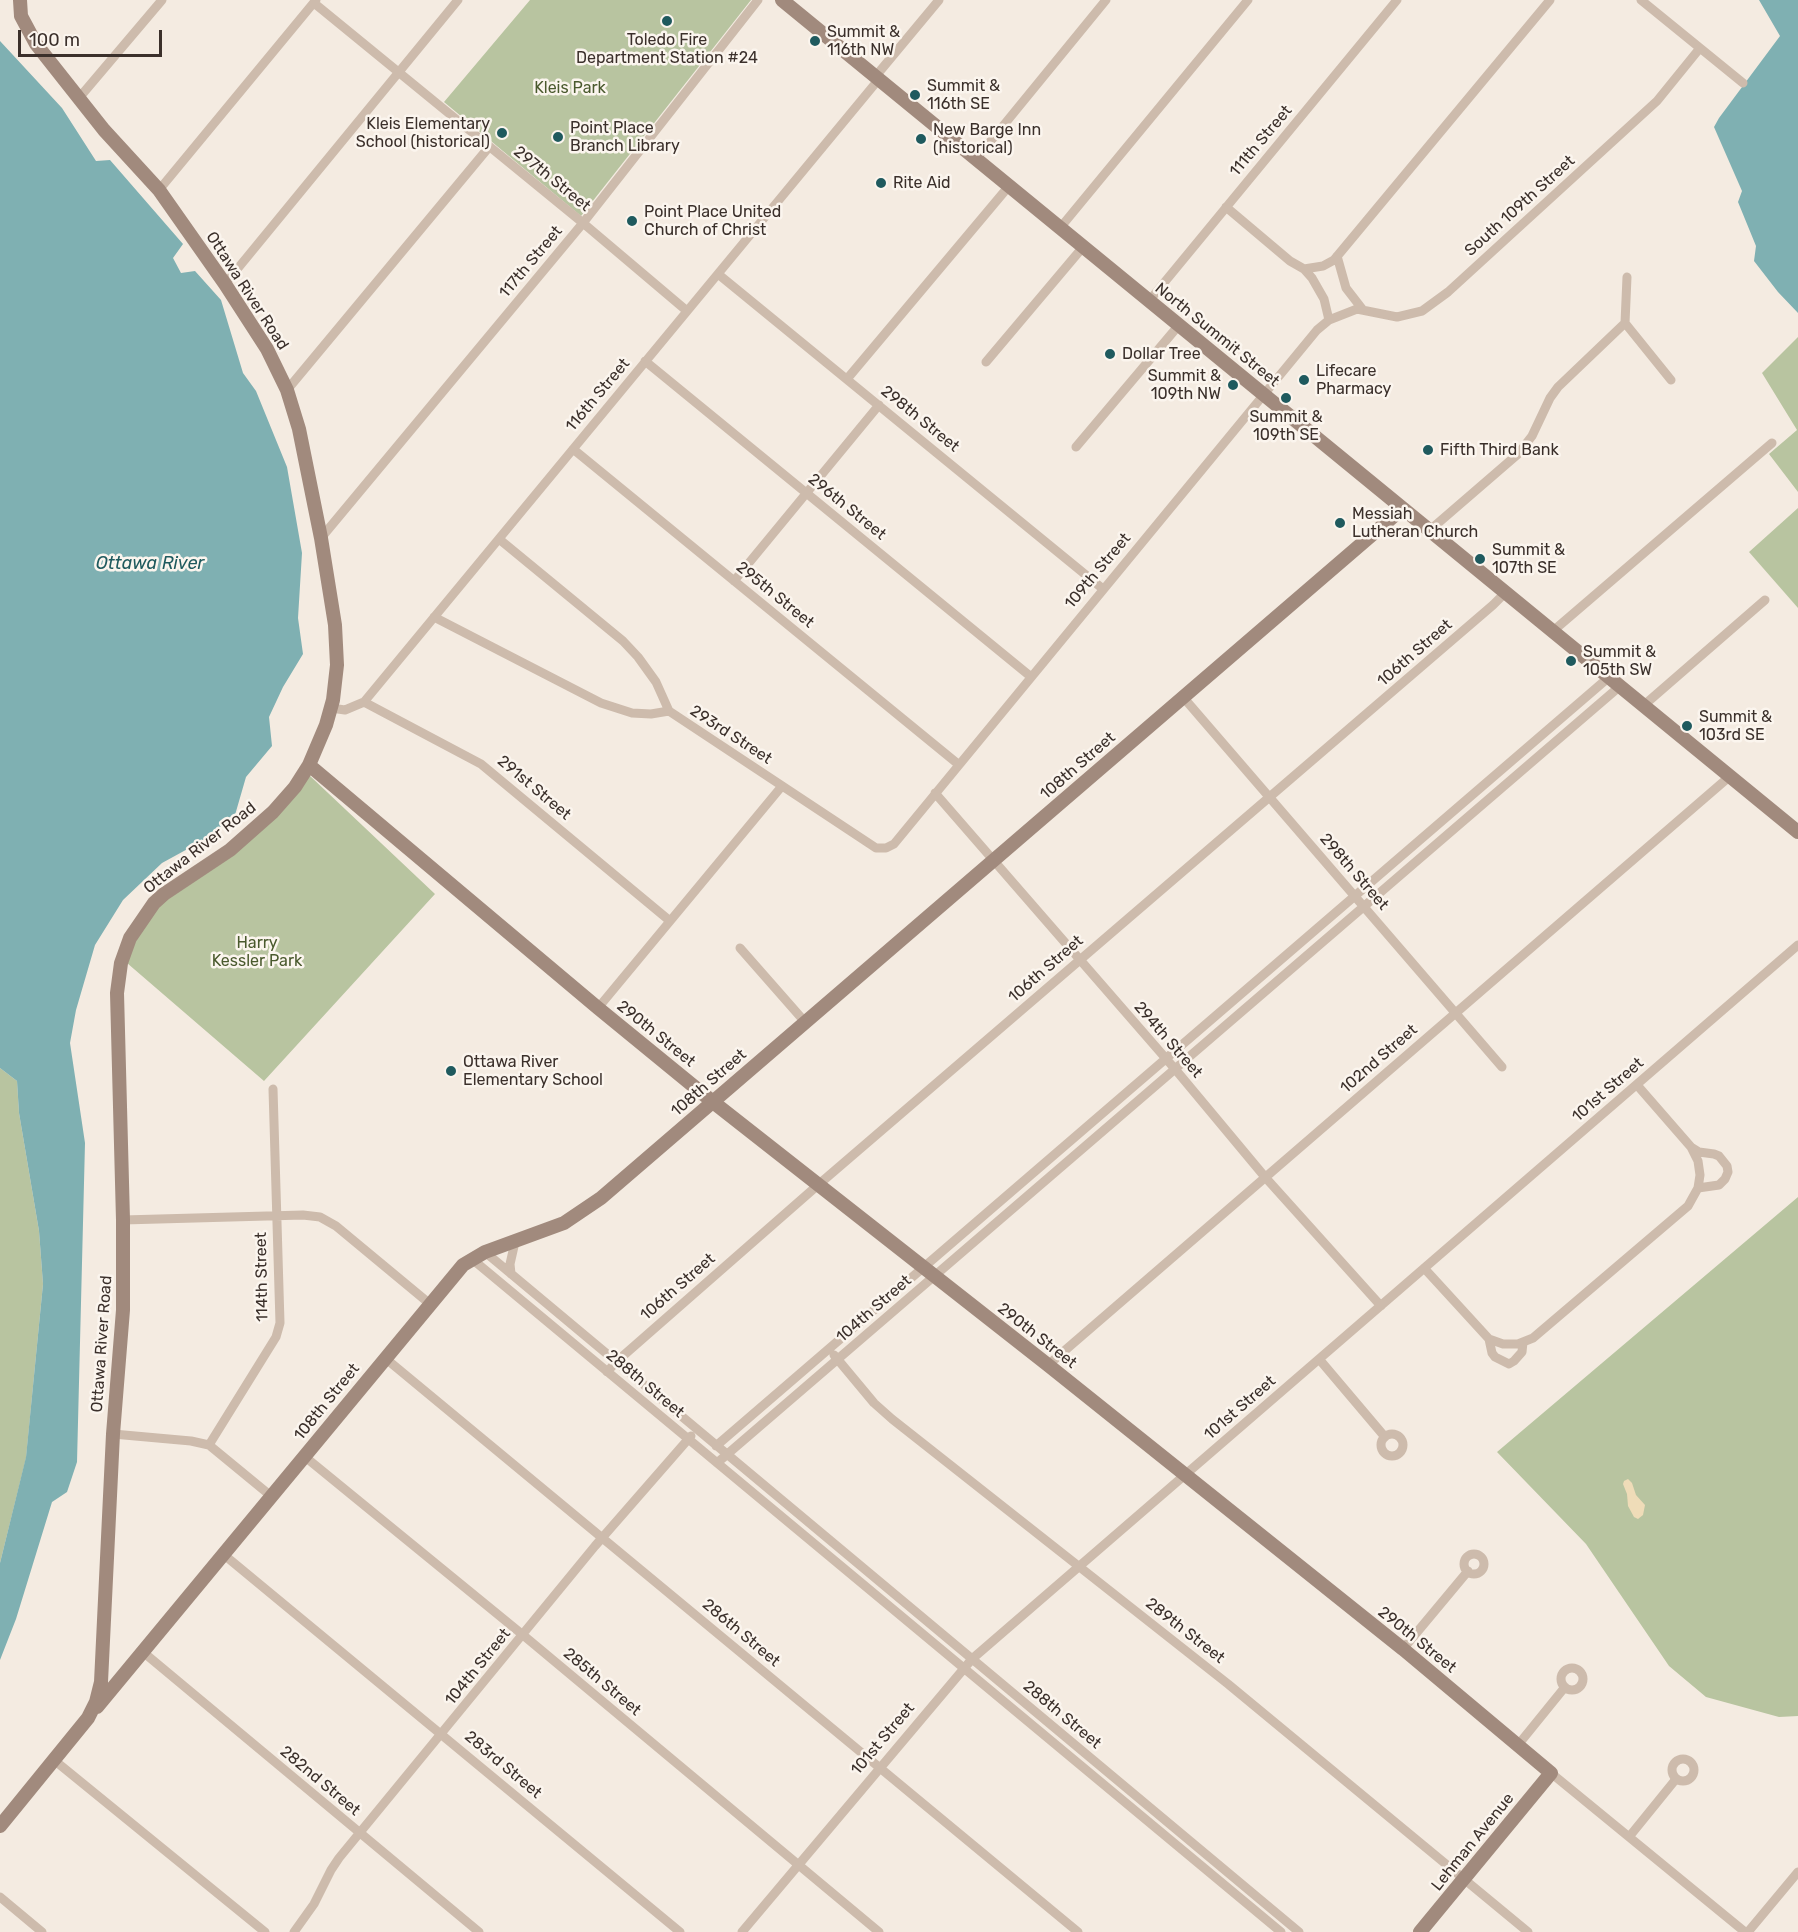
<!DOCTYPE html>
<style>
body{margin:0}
#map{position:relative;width:1798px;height:1932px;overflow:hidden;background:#f4ebe1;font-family:Rubik,sans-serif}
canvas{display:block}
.scale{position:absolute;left:18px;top:30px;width:144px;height:27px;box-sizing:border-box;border:3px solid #3b302b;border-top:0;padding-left:8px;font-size:18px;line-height:21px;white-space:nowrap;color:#3b302b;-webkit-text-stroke:4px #fbf5ee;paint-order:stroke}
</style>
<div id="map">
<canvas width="1798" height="1932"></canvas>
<div class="scale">100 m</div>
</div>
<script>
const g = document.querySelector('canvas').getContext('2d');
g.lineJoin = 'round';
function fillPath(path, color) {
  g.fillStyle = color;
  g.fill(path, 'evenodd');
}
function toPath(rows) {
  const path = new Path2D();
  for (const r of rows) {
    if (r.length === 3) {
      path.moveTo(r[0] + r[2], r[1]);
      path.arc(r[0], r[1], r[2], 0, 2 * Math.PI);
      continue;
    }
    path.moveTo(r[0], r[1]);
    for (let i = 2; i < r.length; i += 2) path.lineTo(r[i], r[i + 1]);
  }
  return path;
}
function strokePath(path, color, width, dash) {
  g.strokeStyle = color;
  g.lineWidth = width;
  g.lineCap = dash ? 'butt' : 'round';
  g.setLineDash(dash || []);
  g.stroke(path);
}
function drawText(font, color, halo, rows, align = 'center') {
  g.font = font + ' Rubik,sans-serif';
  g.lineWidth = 5;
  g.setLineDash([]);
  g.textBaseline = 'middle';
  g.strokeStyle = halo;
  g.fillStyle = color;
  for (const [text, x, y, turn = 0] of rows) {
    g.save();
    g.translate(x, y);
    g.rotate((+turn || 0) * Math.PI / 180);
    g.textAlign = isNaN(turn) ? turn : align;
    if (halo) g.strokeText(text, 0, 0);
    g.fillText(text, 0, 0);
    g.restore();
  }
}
fillPath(toPath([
 [530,0,751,0,581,216,444,102],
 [1798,337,1798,492,1769,454,1797,430,1762,373],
 [1798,508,1798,608,1749,552],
 [309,775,435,894,264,1081,127,963,129,952,155,910],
 [0,1068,17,1081,19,1113,39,1231,43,1284,26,1458,0,1563],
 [1798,1197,1798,1716,1779,1717,1706,1697,1669,1666,1586,1544,1497,1452]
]), '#b8c4a0');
fillPath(toPath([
 [1628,1479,1632,1483,1636,1495,1645,1505,1643,1515,1638,1519,1634,1517,1628,1506,1627,1494,1623,1484,1624,1481]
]), '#efdcb8');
fillPath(toPath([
 [1759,0,1798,0,1798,313,1778,292,1754,261,1756,246,1738,202,1742,191,1714,127,1719,118,1780,36],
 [0,41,62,108,96,161,110,160,183,244,173,258,181,273,195,271,221,300,243,373,256,391,287,467,302,553,298,618,303,654,283,687,269,717,272,746,246,777,235,815,204,840,162,863,123,900,95,945,76,1010,70,1043,85,1143,77,1462,67,1492,52,1502,16,1619,0,1660,0,1563,26,1457,43,1284,39,1231,19,1113,17,1081,0,1068]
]), '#7fb0b2');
strokePath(toPath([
 [1641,0,1743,83],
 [314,3,583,223,687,311],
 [875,77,939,0],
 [79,98,162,0],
 [976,159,1106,0],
 [159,190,316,0],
 [1226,207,1290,261,1304,269,1323,266,1334,260,1550,0],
 [1060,228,1248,0],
 [1337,256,1346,288,1363,310],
 [1304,269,1312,278,1324,299,1329,320],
 [718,274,1103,589],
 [1627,277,1625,323,1671,380],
 [225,284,458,0],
 [1149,301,1397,0],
 [645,361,1030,676],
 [986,362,1083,247],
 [847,379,1009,186],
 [287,390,489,147],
 [1076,447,1179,325],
 [573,449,958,764],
 [1430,530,1518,454,1532,436,1550,398,1558,387,1625,323],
 [321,538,583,223,758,0],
 [499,539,623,641,638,657,656,682,669,711,876,848,886,848,894,844,1317,330,1329,320,1357,309,1397,317,1422,311,1448,292,1657,101,1700,48],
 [734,581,879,405],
 [434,617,601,703,632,713,651,714,669,711],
 [1553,631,1772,443],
 [1183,697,1502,1067],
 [364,702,481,764,670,921],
 [1643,706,1765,600],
 [331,708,345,710,364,702,879,79],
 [935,793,1175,1069,1265,1177,1381,1306],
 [740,948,805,1022],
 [598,1008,782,786],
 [1691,1147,1699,1152,1714,1154,1719,1156,1727,1166,1728,1172,1725,1179,1719,1185,1698,1188],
 [123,1220,303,1215,320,1217,336,1226,430,1304],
 [485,1252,1299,1932],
 [472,1259,1281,1932],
 [1424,1268,1489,1339,1503,1344,1518,1344,1533,1338,1688,1206,1698,1188,1700,1175,1698,1161,1691,1147,1637,1085],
 [511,1274,510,1264,515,1242],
 [1489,1339,1492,1353,1495,1357,1509,1364,1514,1361,1522,1352,1523,1342],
 [834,1355,874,1403,892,1419,1228,1684,1528,1932],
 [385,1358,1078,1932],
 [1319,1359,1385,1437],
 [1048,1365,1729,777],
 [607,1372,616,1362,818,1185,1493,605,1506,592],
 [1392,1445,11],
 [113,1434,191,1441,209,1445,271,1496],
 [209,1445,276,1337,280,1323,273,1089],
 [716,1446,1608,678],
 [304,1456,523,1635,879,1932],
 [717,1463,1619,687],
 [223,1554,680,1932],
 [1474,1564,10],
 [1403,1649,1468,1571],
 [143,1652,479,1932],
 [1572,1679,11],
 [1518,1745,1565,1687],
 [1683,1770,11],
 [54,1760,265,1932],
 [1551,1773,1745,1932],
 [1629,1837,1676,1779],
 [0,1897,42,1932],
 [294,1932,314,1904,331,1870,339,1858,595,1546,691,1436],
 [742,1932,972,1659,1798,945],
 [1748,1932,1798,1872]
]), '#cdbbac', 9);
strokePath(toPath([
 [782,0,1798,832],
 [309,765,598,1008,713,1102,1048,1365,1403,1649,1551,1773,1420,1932],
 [97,1707,463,1265,485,1252,564,1223,601,1198,1402,509],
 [0,1826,88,1718,96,1702,101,1682,113,1434,123,1310,123,1220,117,993,121,963,130,938,154,903,164,894,230,850,273,812,295,787,309,765,326,725,333,700,337,665,335,625,321,538,299,429,287,390,267,349,225,284,159,190,104,130,36,44,21,16,20,0]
]), '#a18a7d', 14);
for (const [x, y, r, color] of [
 [667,21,6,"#1f5a5e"],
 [815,41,6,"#1f5a5e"],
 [915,95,6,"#1f5a5e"],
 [502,133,6,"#1f5a5e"],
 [558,137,6,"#1f5a5e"],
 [921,139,6,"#1f5a5e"],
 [881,183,6,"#1f5a5e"],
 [632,221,6,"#1f5a5e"],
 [1110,354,6,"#1f5a5e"],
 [1304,380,6,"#1f5a5e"],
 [1233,385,6,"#1f5a5e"],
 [1286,398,6,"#1f5a5e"],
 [1428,450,6,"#1f5a5e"],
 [1340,523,6,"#1f5a5e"],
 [1480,559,6,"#1f5a5e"],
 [1571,661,6,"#1f5a5e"],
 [1687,726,6,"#1f5a5e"],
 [451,1071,6,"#1f5a5e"]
]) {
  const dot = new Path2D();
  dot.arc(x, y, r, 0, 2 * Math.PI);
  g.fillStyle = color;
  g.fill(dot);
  strokePath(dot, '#fbf5ee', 2);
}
drawText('16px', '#3b302b', '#fbf5ee', [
 ["Summit &",827,32],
 ["116th NW",827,50],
 ["Toledo Fire",667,40,"center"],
 ["Department Station #24",667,58,"center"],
 ["Summit &",927,86],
 ["116th SE",927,104],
 ["Kleis Elementary",490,124,"right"],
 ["School (historical)",490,142,"right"],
 ["Point Place",570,128],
 ["Branch Library",570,146],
 ["New Barge Inn",933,130],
 ["(historical)",933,148],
 ["Rite Aid",893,183],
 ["Point Place United",644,212],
 ["Church of Christ",644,230],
 ["Dollar Tree",1122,354],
 ["Lifecare",1316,371],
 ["Pharmacy",1316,389],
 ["Summit &",1221,376,"right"],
 ["109th NW",1221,394,"right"],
 ["Summit &",1286,417,"center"],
 ["109th SE",1286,435,"center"],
 ["Fifth Third Bank",1440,450],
 ["Messiah",1352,514],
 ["Lutheran Church",1352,532],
 ["Summit &",1492,550],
 ["107th SE",1492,568],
 ["Summit &",1583,652],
 ["105th SW",1583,670],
 ["Summit &",1699,717],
 ["103rd SE",1699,735],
 ["Ottawa River",463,1062],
 ["Elementary School",463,1080]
], 'left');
drawText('16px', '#4a5a2e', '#fbf5ee', [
 ["Kleis Park",570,88],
 ["Harry",257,943],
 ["Kessler Park",257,961]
]);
drawText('16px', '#3b302b', '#fbf5ee', [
 ["111th Street",1261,141,-50],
 ["297th Street",552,179,39],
 ["South 109th Street",1520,206,-42],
 ["117th Street",531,262,-50],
 ["Ottawa River Road",247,291,57],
 ["North Summit Street",1217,335,39],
 ["116th Street",598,395,-50],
 ["298th Street",920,419,39],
 ["296th Street",847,507,39],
 ["109th Street",1098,571,-50],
 ["295th Street",775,595,39],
 ["106th Street",1415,653,-41],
 ["293rd Street",731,735,33],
 ["108th Street",1078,766,-41],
 ["291st Street",534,788,40],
 ["Ottawa River Road",200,848,-38],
 ["298th Street",1354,872,49],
 ["106th Street",1046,969,-41],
 ["290th Street",656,1034,39],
 ["294th Street",1168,1040,49],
 ["102nd Street",1379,1059,-41],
 ["108th Street",709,1083,-41],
 ["101st Street",1608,1090,-41],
 ["114th Street",262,1277,-91],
 ["106th Street",678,1287,-41],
 ["104th Street",874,1309,-41],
 ["290th Street",1037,1336,38],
 ["Ottawa River Road",102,1344,-86],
 ["288th Street",645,1384,40],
 ["108th Street",327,1402,-51],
 ["101st Street",1240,1408,-41],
 ["289th Street",1185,1631,38],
 ["286th Street",741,1633,40],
 ["290th Street",1417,1640,39],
 ["104th Street",478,1667,-51],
 ["285th Street",602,1682,40],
 ["288th Street",1062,1715,40],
 ["101st Street",883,1739,-50],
 ["283rd Street",503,1765,40],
 ["282nd Street",320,1781,40],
 ["Lehman Avenue",1473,1842,-51]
]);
drawText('italic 18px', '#1f5a5e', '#fbf5ee', [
 ["Ottawa River",150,564]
]);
</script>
